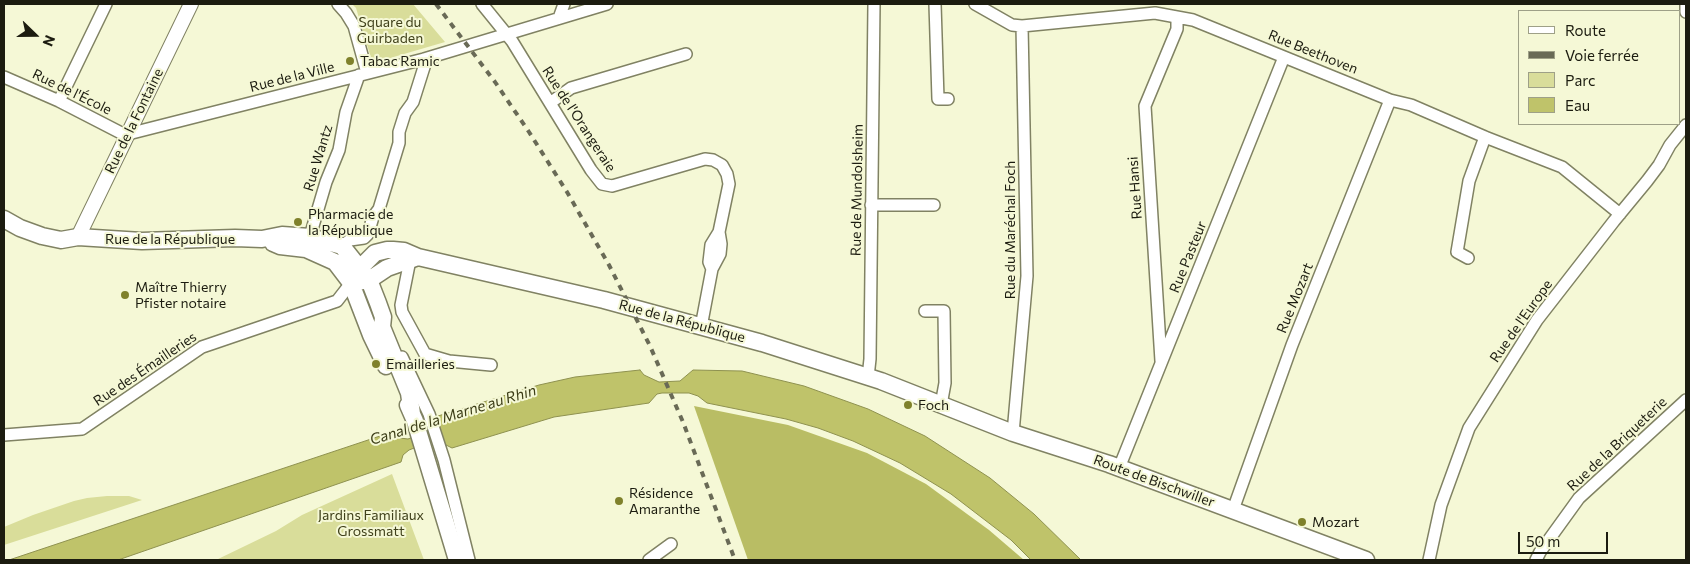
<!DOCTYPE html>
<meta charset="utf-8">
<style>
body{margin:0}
#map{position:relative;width:1690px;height:564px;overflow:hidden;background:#f5f8d6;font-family:Commissioner,sans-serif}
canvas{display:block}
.frame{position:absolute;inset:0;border:5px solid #1c1c10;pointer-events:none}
.legend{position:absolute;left:1518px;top:10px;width:162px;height:115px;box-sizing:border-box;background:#f5f8d6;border:1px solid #9ea087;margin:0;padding:6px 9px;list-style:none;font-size:15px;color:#1c1c10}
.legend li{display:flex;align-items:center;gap:10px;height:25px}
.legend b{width:25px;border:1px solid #9ea087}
.north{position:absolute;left:10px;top:10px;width:50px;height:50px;-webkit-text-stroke:4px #f5f8d6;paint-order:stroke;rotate:112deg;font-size:14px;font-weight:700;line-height:20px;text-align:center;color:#1c1c10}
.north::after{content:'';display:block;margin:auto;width:18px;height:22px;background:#1c1c10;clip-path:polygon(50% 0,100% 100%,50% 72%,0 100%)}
.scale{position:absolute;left:1518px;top:532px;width:90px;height:22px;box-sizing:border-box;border:2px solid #1c1c10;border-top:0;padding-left:6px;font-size:15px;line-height:18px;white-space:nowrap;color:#1c1c10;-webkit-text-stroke:4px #f5f8d6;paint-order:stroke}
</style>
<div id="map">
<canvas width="1690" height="564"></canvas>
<div class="frame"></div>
<ul class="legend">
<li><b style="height:6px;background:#fff"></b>Route</li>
<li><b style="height:6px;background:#696a56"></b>Voie ferrée</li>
<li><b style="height:14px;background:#d9dd9a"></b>Parc</li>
<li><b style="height:14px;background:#bfc36a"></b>Eau</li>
</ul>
<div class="north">N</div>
<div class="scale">50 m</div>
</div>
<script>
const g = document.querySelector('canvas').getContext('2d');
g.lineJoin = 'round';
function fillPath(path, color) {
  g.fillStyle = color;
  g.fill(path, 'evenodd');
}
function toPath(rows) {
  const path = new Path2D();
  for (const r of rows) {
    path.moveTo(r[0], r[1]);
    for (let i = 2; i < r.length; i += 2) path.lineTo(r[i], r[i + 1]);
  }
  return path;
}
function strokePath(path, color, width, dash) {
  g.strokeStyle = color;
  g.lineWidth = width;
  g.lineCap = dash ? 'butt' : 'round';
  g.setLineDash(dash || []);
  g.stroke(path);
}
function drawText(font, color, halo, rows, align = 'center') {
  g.font = font + ' Commissioner,sans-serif';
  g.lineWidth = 4;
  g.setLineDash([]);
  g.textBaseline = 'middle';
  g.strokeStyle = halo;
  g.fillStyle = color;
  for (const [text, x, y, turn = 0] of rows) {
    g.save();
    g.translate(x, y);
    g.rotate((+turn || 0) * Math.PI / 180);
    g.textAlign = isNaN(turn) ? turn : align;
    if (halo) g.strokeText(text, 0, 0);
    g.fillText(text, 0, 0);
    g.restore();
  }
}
fillPath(toPath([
 [352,4,413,4,445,42,380,61,371,58,356,8],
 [392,474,424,560,216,560,276,531,302,515],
 [107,496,129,496,142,500,4,545,4,527,33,515,74,501,87,498]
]), '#d9dd9a');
fillPath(toPath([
 [694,406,788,425,867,453,926,484,989,530,1024,560,748,560]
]), '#b9bd64');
const water = toPath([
 [640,370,644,375,659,382,680,381,693,370,742,371,804,386,868,409,925,436,990,478,1034,514,1081,560,1031,560,1011,540,951,494,900,463,853,441,818,428,786,419,707,403,698,396,689,393,662,393,657,394,649,403,554,417,452,448,438,441,430,442,409,450,403,455,401,462,118,560,9,560,395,431,400,438,408,439,432,429,437,423,438,416,539,385,575,377,640,370]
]);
fillPath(water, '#bfc36a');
strokePath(water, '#8e914f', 1);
const minor = toPath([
 [338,4,346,13,354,26,367,73],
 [482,4,512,41,591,170,602,184,612,186,705,159,713,160,722,165,727,174,729,184,719,232,721,244,720,254,712,269,701,327],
 [935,4,938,99,948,99],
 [975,4,1012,25,1022,26,1155,13,1193,20,1390,100,1411,105,1485,137,1562,167,1620,214],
 [1686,4,1686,12],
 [559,18,564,4],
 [4,77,59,101,127,136],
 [59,101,106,4],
 [550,103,571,88,686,54],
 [128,134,424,59,607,4],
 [871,205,934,205],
 [308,243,326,182,339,150,346,112,359,75],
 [342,246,350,240,364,238,368,234,373,217,379,209,399,143,399,132,405,113,413,102,425,64,424,59],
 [1468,258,1457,252,1469,181,1485,137],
 [410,260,401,305,402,312,425,354,449,361,491,365],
 [712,269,709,262,711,245,719,232],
 [925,311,944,311,945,383,941,405],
 [402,357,429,414,444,460,469,560],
 [1161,361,1145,106,1177,29,1177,17],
 [868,377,870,359,874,4],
 [1013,433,1027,276,1022,26],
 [4,435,82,429,202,347,337,301,351,283],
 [1119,468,1284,57],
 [1233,510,1292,345,1390,100],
 [649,560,671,544],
 [1429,560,1441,505,1469,428,1537,320,1614,221,1647,181,1659,165,1670,145,1686,125],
 [1536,560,1540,552,1579,498,1686,400]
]);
const tertiary = toPath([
 [78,237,191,4]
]);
const secondary = toPath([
 [4,219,20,228,42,236,61,240,78,237,142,241,235,238,262,239,282,235,310,237,342,246,369,280,378,303,383,317,382,327,409,393,412,414],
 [273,243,280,246,306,249,335,262,351,283,371,335,386,366],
 [358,282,369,280,387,268,418,257],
 [351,283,360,268,375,253,387,250,393,250,404,251,418,257,604,300,762,343,881,381,1013,433,1109,464,1366,560],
 [408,405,415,421,457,560]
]);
strokePath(minor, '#808263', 14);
strokePath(tertiary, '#808263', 16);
strokePath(secondary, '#808263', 19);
strokePath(minor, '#fff', 11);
strokePath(tertiary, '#fff', 14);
strokePath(secondary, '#fff', 16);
strokePath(toPath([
 [436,4,495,82,529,132,567,192,609,265,650,346,683,422,735,560]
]), '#696a56', 4, [6, 6]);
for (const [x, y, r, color] of [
 [350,61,5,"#7f812b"],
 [298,222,5,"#7f812b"],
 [125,295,5,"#7f812b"],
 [376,364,5,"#7f812b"],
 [908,405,5,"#7f812b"],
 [619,501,5,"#7f812b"],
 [1302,522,5,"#7f812b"]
]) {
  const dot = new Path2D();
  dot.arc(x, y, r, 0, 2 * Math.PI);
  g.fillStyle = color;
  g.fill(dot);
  strokePath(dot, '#f5f8d6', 2);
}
drawText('14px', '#40411b', '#f5f8d6', [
 ["Square du",390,22],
 ["Guirbaden",390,38],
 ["Jardins Familiaux",371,515],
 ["Grossmatt",371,531]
]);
drawText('14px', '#1c1c10', '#f5f8d6', [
 ["Rue Beethoven",1313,52,22],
 ["Rue de la Ville",292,77,-14],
 ["Rue de l'École",72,92,26],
 ["Rue de l'Orangeraie",579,119,57],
 ["Rue de la Fontaine",134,121,-64],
 ["Rue Wantz",318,158,-73],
 ["Rue Hansi",1135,188,-94],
 ["Rue de Mundolsheim",857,190,-89],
 ["Rue du Maréchal Foch",1010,230,-90],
 ["Rue de la République",170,239],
 ["Rue Pasteur",1188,257,-68],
 ["Rue Mozart",1295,298,-68],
 ["Rue de la République",682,321,15],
 ["Rue de l'Europe",1521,321,-55],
 ["Rue des Émailleries",145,369,-34],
 ["Rue de la Briqueterie",1617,444,-43],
 ["Route de Bischwiller",1154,481,20]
]);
drawText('14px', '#1c1c10', '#f5f8d6', [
 ["Tabac Ramic",360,61],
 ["Pharmacie de",308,214],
 ["la République",308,230],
 ["Maître Thierry",135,287],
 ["Pfister notaire",135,303],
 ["Emailleries",386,364],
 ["Foch",918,405],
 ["Résidence",629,493],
 ["Amaranthe",629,509],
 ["Mozart",1312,522]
], 'left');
drawText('italic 15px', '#3b3c16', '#f5f8d6', [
 ["Canal de la Marne au Rhin",453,415,-17]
]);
</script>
